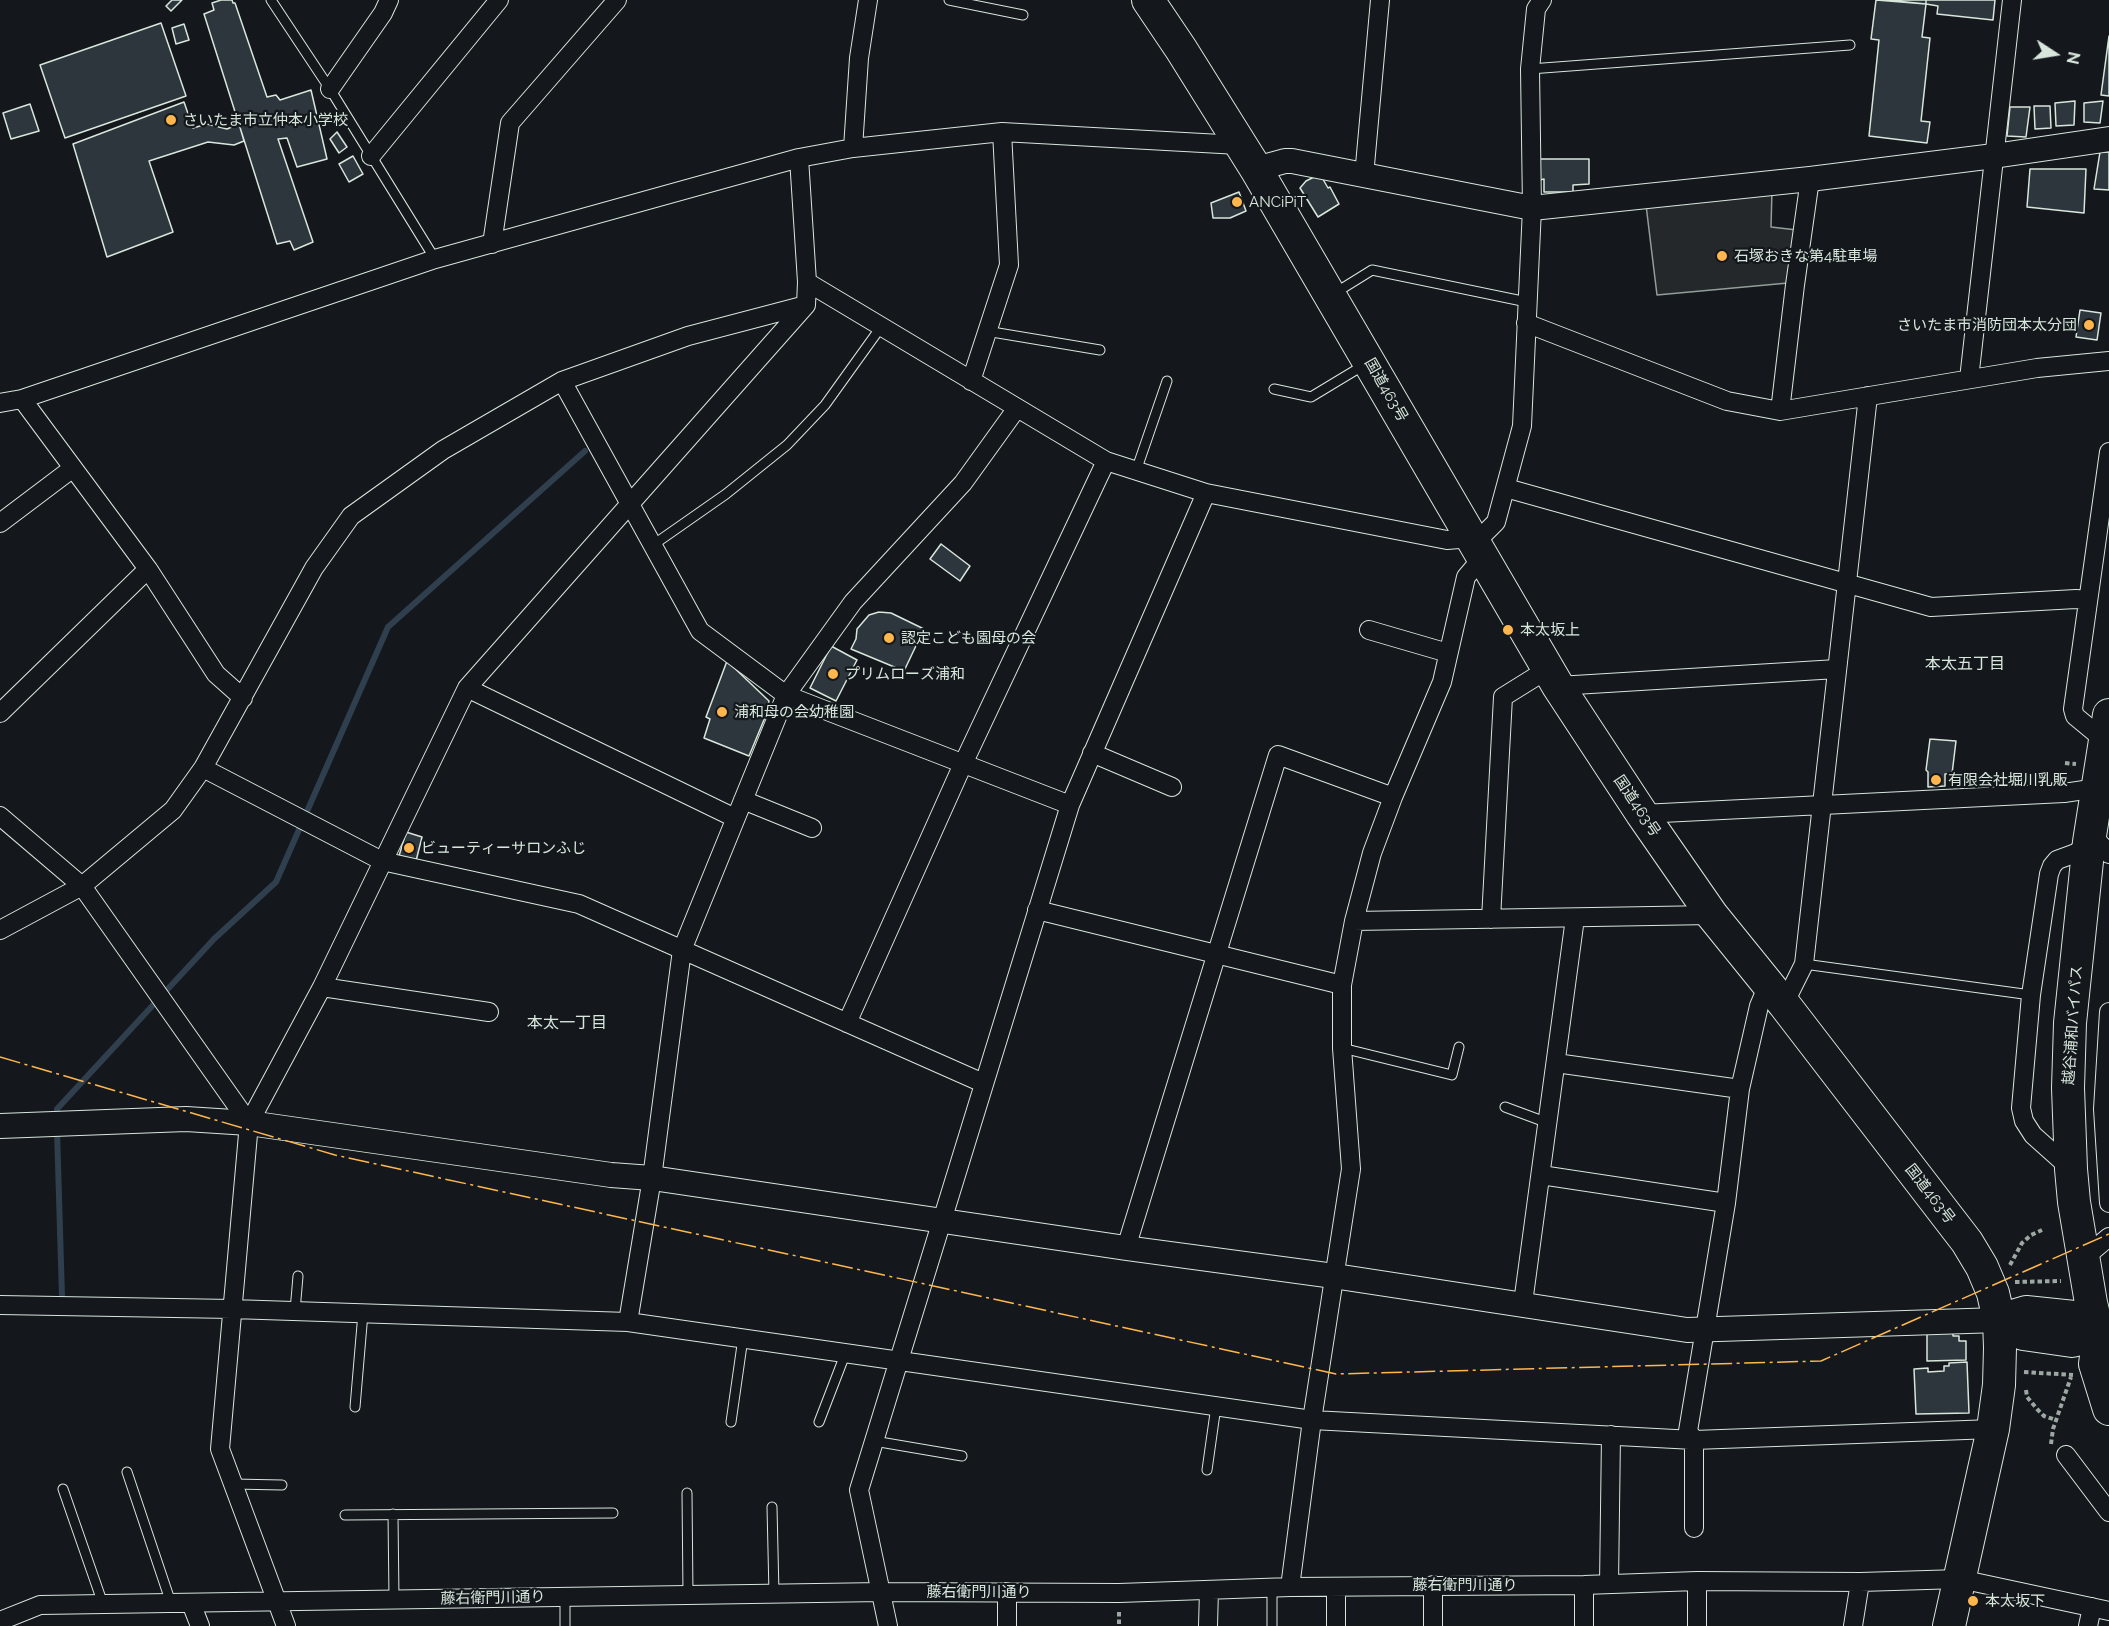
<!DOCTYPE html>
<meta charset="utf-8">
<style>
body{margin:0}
#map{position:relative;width:2109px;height:1626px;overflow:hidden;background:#14181c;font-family:Raleway,sans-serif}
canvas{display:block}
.north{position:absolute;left:2025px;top:24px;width:60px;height:60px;-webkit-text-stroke:4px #14181c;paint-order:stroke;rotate:102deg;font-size:16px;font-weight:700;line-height:24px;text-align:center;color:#d8e6dc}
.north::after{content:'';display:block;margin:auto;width:21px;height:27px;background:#d8e6dc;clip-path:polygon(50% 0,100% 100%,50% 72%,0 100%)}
</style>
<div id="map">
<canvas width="2109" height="1626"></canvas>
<div class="north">N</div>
</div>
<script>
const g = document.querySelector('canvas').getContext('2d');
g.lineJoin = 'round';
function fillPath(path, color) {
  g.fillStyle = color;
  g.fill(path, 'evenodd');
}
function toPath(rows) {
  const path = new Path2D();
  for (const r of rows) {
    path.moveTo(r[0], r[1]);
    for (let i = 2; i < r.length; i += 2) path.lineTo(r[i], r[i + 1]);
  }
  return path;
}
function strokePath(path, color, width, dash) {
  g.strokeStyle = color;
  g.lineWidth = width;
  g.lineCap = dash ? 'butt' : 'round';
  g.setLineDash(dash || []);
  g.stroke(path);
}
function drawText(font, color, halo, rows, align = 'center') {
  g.font = font + ' Raleway,"Noto Sans JP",sans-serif';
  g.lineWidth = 4.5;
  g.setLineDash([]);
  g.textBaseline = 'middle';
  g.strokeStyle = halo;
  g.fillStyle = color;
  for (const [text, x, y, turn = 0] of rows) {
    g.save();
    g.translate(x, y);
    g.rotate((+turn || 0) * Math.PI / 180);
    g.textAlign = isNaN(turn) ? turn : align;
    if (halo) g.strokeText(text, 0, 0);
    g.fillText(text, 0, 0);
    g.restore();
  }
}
const parking = toPath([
 [1772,190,1771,227,1797,230,1788,283,1657,295,1646,205,1772,190]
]);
fillPath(parking, '#24282b');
strokePath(parking, '#939e99', 1.5);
strokePath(toPath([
 [57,1120,57,1109,214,939,276,882,388,627,585,451],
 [57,1130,62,1297]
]), '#2f3f4d', 6);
const building = toPath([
 [172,0,182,0,171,11,166,6,172,0],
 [221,0,232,0,233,3,235,3,267,97,276,95,280,100,311,90,327,159,297,167,287,138,278,139,313,242,294,250,290,241,277,244,204,14,214,10,212,3,221,0],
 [1876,0,1926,4,1922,37,1930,38,1921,121,1930,122,1927,143,1869,136,1879,40,1871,39,1876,0],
 [1886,0,1926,0,1926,4,1886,0],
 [1926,0,1995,0,1993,20,1937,14,1938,6,1926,4,1926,0],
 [161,23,186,96,65,138,40,65,161,23],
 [184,24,189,40,176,44,172,28,184,24],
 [2109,36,2109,96,2101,95,2109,36],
 [2075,101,2074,125,2056,126,2055,103,2075,101],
 [2103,101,2100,123,2084,122,2084,103,2103,101],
 [184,102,193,128,207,124,227,129,239,124,244,141,234,145,208,142,149,161,173,232,107,257,73,144,184,102],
 [30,104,39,131,11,139,3,113,30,104],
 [2034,106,2050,106,2051,128,2035,129,2034,106],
 [2010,107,2030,107,2026,137,2007,136,2010,107],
 [337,132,347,147,339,153,330,139,337,132],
 [2100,152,2109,152,2109,190,2094,189,2100,152],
 [353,156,363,174,349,182,339,164,353,156],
 [1540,159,1589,159,1589,184,1573,185,1573,192,1544,192,1544,179,1540,180,1540,159],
 [2030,169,2086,169,2084,213,2027,207,2030,169],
 [1320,174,1328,188,1330,187,1339,204,1318,217,1300,188,1306,181,1320,174],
 [1239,192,1246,211,1230,218,1213,218,1211,203,1239,192],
 [2080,310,2101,313,2097,340,2076,337,2080,310],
 [941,544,970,566,960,581,930,559,941,544],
 [879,612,891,613,924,629,904,671,851,649,856,639,857,629,869,615,879,612],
 [831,646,857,660,836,701,810,688,831,646],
 [727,661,769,701,766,715,749,756,704,738,710,719,706,717,727,661],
 [1930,739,1956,741,1952,774,1945,774,1945,786,1928,787,1928,772,1926,770,1930,739],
 [406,832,422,837,416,861,399,856,406,832],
 [1953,1332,1953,1336,1959,1336,1959,1341,1966,1341,1966,1360,1927,1361,1927,1333,1953,1332],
 [1967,1362,1969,1413,1916,1414,1914,1369,1928,1368,1928,1372,1944,1371,1944,1366,1949,1366,1949,1363,1967,1362]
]);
fillPath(building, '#2c363c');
strokePath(building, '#d8e6dc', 1.5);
const service = toPath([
 [271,0,330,89,435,259],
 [949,0,1023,15],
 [1530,69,1850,45],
 [1335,293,1372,270,1527,302],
 [986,331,1100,350],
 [1274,389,1311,397,1364,365],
 [1136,471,1167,381],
 [653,545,726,494,787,445,825,405,881,327],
 [1804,964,2031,995],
 [1342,1048,1452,1075,1459,1047],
 [1505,1107,1548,1123],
 [295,1311,298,1276],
 [355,1407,363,1313],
 [731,1422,743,1338],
 [819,1422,846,1352],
 [874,1441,962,1456],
 [1207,1470,1216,1406],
 [127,1472,171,1603],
 [233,1484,282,1485],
 [63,1489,103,1604],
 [687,1493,688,1595],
 [772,1507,774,1594],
 [393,1514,394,1599],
 [345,1515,613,1513],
 [1272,1589,1272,1626],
 [565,1597,565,1626]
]);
const minor = toPath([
 [330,89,383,13,389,0],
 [853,148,859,58,868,0],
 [371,156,499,0],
 [1364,176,1380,0],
 [492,244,510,123,617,0],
 [807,282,1106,461,1206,493,1447,540,1471,538,1485,533,1496,522,1522,426,1532,208,1530,69,1536,9,1542,0],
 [1526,323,1727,401,1780,411,2037,368,2109,361],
 [1969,379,2012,0],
 [562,381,700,631,786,695,1070,805],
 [971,381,1009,265,1002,132],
 [22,399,148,569,216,674,243,698],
 [0,403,22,399,435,259,799,158,853,148,1002,132,1239,145],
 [1780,411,1795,285,1810,179],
 [1506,488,1931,607,2076,599,2087,600],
 [0,523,73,468],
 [1369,630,1448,653],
 [1558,686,1837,669],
 [467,688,735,818],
 [0,713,148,569],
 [2104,747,2098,735,2075,716,2073,709,2109,452],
 [1092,753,1172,787],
 [203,768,382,861,579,904,983,1083],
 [743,800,812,828],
 [1642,814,2064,793,2104,787],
 [0,816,82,886,249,1123,322,987,467,688,806,305,807,282,799,158],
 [2092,829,2095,838,2109,854],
 [1037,910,1342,985],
 [1491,919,1503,697,1548,669],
 [1354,921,1712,915],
 [0,930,82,886,173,810,203,768,314,568,351,516,443,450,562,381,688,336,806,305],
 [322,987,489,1012],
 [1784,1004,1804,964,1868,396],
 [2109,1012,2103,1109,2109,1203],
 [847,1023,963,764,1106,461],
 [1556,1063,1740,1089],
 [249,1123,220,1449,286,1626],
 [2071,1169,2033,1135,2024,1121,2021,1108,2031,995,2049,874,2052,866,2057,860,2076,853,2089,842],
 [1541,1175,1726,1203],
 [1126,1248,1278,755,1393,797],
 [2084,1262,2091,1252,2109,1237],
 [1523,1303,1575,918],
 [0,1305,232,1309,628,1322,1312,1420,1694,1440,1993,1429],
 [628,1322,652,1178,682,950,786,695,853,602,963,483,1017,408],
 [2066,1455,2109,1512],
 [1694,1528,1694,1440,1688,1431,1726,1203,1740,1089,1759,1006,1768,985],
 [1609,1584,1611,1435],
 [1433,1585,1433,1626],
 [1290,1587,1312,1420,1351,1169,1342,1048,1342,985,1354,921,1372,853,1393,797,1442,682,1466,577,1482,558],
 [1336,1587,1336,1626],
 [191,1603,200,1626],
 [0,1621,40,1605,881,1592,1119,1593,1290,1587,1584,1585,1697,1581,1860,1582,1960,1579,2109,1611],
 [888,1626,859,1490,1070,805,1206,493],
 [1007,1626,1007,1592],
 [1208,1626,1209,1590],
 [1584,1626,1584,1585],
 [1697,1626,1697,1581],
 [1853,1626,1860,1582],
 [2088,1626,2092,1607]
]);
const tertiary = toPath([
 [1256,169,1285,161,1292,161,1532,208,1810,179,1994,156,2109,139],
 [0,1126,186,1119,249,1123,611,1175,652,1178,1126,1248,1334,1276,1687,1330,1999,1320]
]);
const trunk = toPath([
 [1148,0,1181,49,1256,169,1558,686,1642,814,1712,915,1784,1004,1967,1242,1982,1267,1993,1293,1999,1320,2000,1348,1999,1385,1993,1429,1949,1626],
 [2109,715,2089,842,2070,1023,2068,1088,2071,1169,2074,1202,2091,1303,2099,1335,2095,1364,2109,1409],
 [1999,1320,2026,1312,2074,1317,2099,1335,2106,1344],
 [1999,1320,2023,1334,2072,1341,2099,1335]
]);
strokePath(service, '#d8e6dc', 11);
strokePath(minor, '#d8e6dc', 20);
strokePath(tertiary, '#d8e6dc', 26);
strokePath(trunk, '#d8e6dc', 34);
strokePath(toPath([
 [2065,763,2076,764],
 [2010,1265,2022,1243,2031,1235,2042,1230],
 [2015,1282,2061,1281],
 [2024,1372,2073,1375],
 [2026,1390,2027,1397,2037,1409,2044,1416,2056,1420],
 [2051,1444,2053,1429,2071,1377],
 [1119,1612,1119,1626]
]), '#9da8a2', 4, [4.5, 3]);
strokePath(service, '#14181c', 9);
strokePath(minor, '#14181c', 18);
strokePath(tertiary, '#14181c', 24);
strokePath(trunk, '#14181c', 32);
strokePath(toPath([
 [0,1057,335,1155,1336,1374,1821,1361,2109,1234]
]), '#ffb74d', 1.5, [21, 4.5, 3, 4.5]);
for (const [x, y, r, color] of [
 [171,120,6,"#ffb74d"],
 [1237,202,6,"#ffb74d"],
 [1722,256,6,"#ffb74d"],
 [2089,325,6,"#ffb74d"],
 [1508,630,6,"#ffb74d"],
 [889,638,6,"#ffb74d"],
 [833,674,6,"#ffb74d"],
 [722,712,6,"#ffb74d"],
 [1936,780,6,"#ffb74d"],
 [409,848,6,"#ffb74d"],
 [1973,1601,6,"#ffb74d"]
]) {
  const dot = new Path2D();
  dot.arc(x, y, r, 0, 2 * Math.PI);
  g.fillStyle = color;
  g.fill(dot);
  strokePath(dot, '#14181c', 2);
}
drawText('15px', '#d8e6dc', '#14181c', [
 ["さいたま市立仲本小学校",183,120],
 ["ANCiPiT",1249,202],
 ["石塚おきな第4駐車場",1734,256],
 ["さいたま市消防団本太分団",2077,325,"right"],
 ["本太坂上",1520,630],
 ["認定こども園母の会",901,638],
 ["プリムローズ浦和",845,674],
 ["浦和母の会幼稚園",734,712],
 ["有限会社堀川乳販",1948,780],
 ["ビューティーサロンふじ",421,848],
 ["本太坂下",1985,1601]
], 'left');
drawText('15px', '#d8e6dc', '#14181c', [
 ["国道463号",1386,390,60],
 ["国道463号",1637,806,56],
 ["越谷浦和バイパス",2073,1025,-86],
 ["国道463号",1930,1194,52],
 ["藤右衛門川通り",1465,1585],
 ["藤右衛門川通り",979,1592],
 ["藤右衛門川通り",493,1598,-1]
]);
drawText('16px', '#d8e6dc', '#14181c', [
 ["本太五丁目",1965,664],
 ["本太一丁目",567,1023]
]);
</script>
